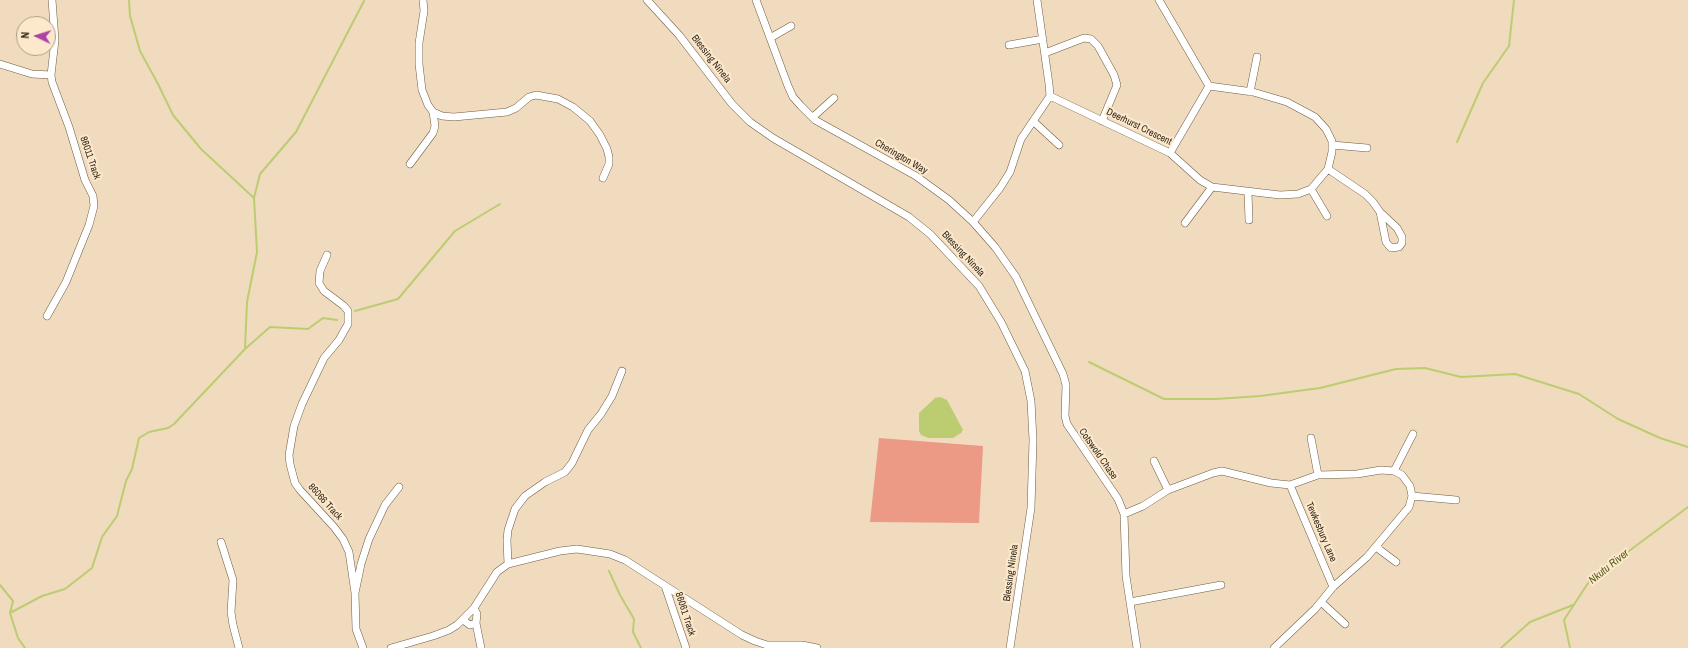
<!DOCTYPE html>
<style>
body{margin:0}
#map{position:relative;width:1688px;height:648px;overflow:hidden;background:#f0dbbf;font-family:"Archivo Narrow",sans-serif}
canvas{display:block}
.north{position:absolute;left:16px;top:16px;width:40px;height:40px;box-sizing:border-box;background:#fde8cc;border:1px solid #ab9c86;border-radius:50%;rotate:274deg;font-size:11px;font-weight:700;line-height:16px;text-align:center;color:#31291e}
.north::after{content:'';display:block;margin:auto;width:14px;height:18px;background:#ac43a5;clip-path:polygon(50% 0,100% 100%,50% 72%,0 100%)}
</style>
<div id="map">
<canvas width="1688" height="648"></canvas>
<div class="north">N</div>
</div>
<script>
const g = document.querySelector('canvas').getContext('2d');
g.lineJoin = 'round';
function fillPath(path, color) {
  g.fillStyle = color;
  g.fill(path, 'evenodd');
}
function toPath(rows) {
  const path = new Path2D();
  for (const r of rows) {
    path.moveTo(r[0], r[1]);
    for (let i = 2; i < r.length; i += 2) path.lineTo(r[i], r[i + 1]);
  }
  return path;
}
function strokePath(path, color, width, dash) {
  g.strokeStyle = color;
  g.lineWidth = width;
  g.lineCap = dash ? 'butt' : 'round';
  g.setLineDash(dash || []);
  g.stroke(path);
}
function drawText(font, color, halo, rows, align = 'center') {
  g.font = font + ' "Archivo Narrow",sans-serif';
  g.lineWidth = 4;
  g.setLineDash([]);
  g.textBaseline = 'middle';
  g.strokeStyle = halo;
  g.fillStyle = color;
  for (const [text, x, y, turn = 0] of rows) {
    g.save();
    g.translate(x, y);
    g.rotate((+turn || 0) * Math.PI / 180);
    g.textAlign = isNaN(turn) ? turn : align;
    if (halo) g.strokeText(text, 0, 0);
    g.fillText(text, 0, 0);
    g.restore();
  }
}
fillPath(toPath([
 [879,438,983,446,979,523,870,522]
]), '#ec9986');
fillPath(toPath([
 [940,397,947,400,963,430,961,433,953,438,929,438,921,435,919,431,919,413,935,398]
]), '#bccc71');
strokePath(toPath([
 [129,0,130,16,140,51,158,84,173,115,201,149,254,198],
 [1457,142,1483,83,1509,46,1514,0],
 [355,311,398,299,455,231,500,204],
 [245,348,247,302,257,252,254,198,260,174,296,132,364,1],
 [1089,362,1164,399,1216,399,1260,396,1320,388,1396,369,1425,368,1461,377,1515,374,1579,394,1618,419,1660,438,1688,447],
 [609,571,620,595,634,619,633,632,641,648],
 [0,585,13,601,10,613,18,638,25,648],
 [10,613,42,596,65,589,92,568,102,537,117,516,126,481,132,469,139,438,149,432,168,428,174,424,245,349,270,327,308,329,323,318,337,320],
 [1501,648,1530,622,1573,605],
 [1570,648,1564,620,1590,580,1688,507]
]), '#bccc71', 2);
const minor = toPath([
 [423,0,424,11,419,43,419,64,422,90,428,105,433,112,442,116,454,117,507,112,516,108,529,97,536,95,558,99,573,107,590,121,600,135,607,149,609,157,609,164,603,178],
 [647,0,679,35,732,104,750,122,773,138,909,217,930,234,979,286,1001,322,1025,371,1031,401,1033,440,1031,508,1010,648],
 [756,0,788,86,793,97,801,106,815,120,916,176,949,200,973,222,995,247,1016,277,1063,374,1066,385,1065,416,1067,424,1118,499,1124,514,1126,576,1137,648],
 [770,38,791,26],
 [1009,45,1043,39],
 [1045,53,1084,38,1091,39,1098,46,1114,75,1117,85,1102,121],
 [0,64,32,74,51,75],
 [1250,92,1257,57],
 [1050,96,1170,153,1200,180,1212,187,1280,195,1298,194,1311,189,1328,169,1332,152,1332,141,1326,129,1315,117,1287,102,1253,92,1209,86,1159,0],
 [813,117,834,98],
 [1033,121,1059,145],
 [1332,145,1367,148],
 [1170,153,1209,86],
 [410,164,433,133,435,126,433,112],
 [1328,169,1365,194,1373,202,1380,212,1397,228,1402,237,1402,243,1399,247,1391,248,1386,242,1380,212],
 [1311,189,1327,216],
 [1248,193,1249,220],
 [973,222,1000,188,1010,172,1021,139,1050,96,1049,84,1037,0],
 [1185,223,1212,187],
 [327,255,320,271,319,283,324,291,344,306,348,311,348,324,339,340,324,358,302,404,294,426,289,455,290,464,295,483,300,490,334,527,343,539,349,552,355,593,361,564,369,539,385,505,399,487],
 [47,316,66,282,89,225,94,206,93,196,85,180,69,127,52,82,51,75,55,40,52,0],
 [1311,438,1318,475],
 [1154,461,1168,490],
 [1394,471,1413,434],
 [1290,485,1333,587],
 [1412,496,1456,500],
 [1124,514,1143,506,1168,490,1213,473,1222,471,1271,483,1290,485,1318,475,1357,474,1381,470,1394,471,1402,475,1410,486,1412,496,1409,507,1367,557,1333,587,1315,609,1274,648],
 [221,542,233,580,231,612,233,625,239,648],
 [1376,547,1396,562],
 [508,564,507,540,508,530,515,509,525,496,545,482,565,472,572,463,588,430,601,414,612,396,622,371],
 [665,586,686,648],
 [355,593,356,629,363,648],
 [1130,602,1221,585],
 [1321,602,1345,624],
 [474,608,477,614,476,623,481,648],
 [463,620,470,625,476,623],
 [391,648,433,636,449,630,457,625,474,608,497,572,508,564,560,551,577,549,610,554,625,560,742,635,755,641,767,645,802,645,817,648]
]);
strokePath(minor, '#6e5c43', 8);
strokePath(minor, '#fff', 7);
drawText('10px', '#31291e', '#fde8cc', [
 ["Blessing Ninela",711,59,52],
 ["Deerhurst Crescent",1139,127,26],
 ["Cherington Way",901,157,30],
 ["86011 Track",90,158,71],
 ["Blessing Ninela",963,254,47],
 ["Cotswold Chase",1098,454,55],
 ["86066 Track",325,502,48],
 ["Tewkesbury Lane",1321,532,67],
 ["Blessing Ninela",1011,573,-82],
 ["86061 Track",685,614,72]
]);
drawText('italic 11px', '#535d1c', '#fde8cc', [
 ["Nkutu River",1609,567,-39]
]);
</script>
